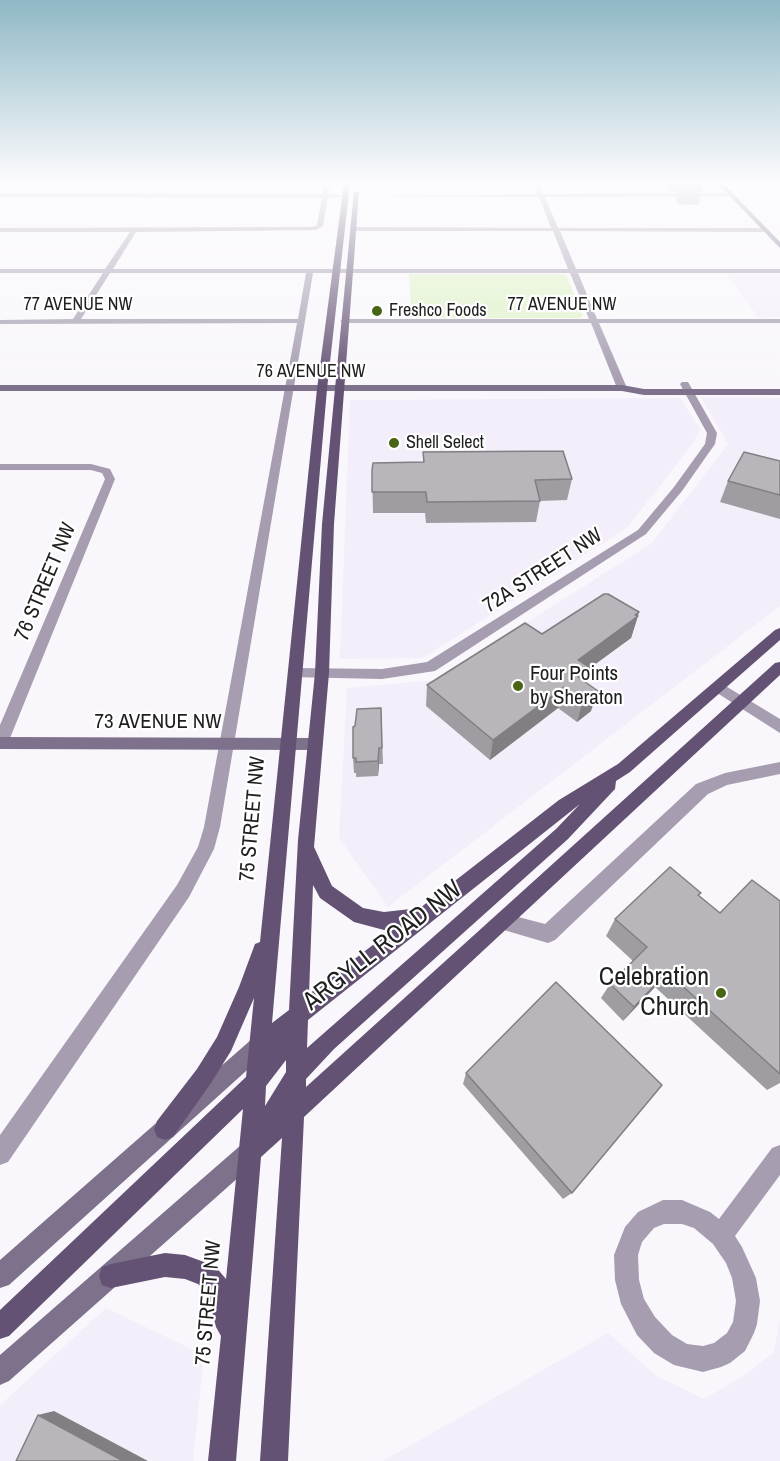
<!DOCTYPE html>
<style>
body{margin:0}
canvas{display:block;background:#f9f7fb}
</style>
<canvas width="780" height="1461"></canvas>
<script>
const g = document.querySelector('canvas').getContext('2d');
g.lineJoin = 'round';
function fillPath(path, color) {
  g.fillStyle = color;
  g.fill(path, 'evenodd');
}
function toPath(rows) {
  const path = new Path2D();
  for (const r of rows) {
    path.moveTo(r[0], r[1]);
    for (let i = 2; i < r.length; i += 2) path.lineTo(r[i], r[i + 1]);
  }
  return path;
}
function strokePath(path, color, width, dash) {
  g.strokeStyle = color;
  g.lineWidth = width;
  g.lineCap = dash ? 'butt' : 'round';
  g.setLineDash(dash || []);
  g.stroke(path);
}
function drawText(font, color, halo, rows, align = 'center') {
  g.font = font + ' "Archivo Narrow",sans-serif';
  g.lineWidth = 4.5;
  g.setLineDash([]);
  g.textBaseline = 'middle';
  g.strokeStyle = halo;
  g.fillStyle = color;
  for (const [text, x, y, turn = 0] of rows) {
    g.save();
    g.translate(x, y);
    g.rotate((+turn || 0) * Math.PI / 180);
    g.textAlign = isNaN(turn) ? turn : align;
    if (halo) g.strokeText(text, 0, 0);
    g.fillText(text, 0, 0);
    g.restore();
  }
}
fillPath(toPath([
 [727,274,780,274,780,317,759,318],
 [701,397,780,398,780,606,388,907,339,838,347,688,436,680,652,543,728,444],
 [680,398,700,429,695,441,627,528,423,658,340,659,350,400],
 [106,1308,204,1355,193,1461,0,1461,0,1405],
 [780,1319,780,1461,383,1461,608,1333,657,1376,704,1399,746,1374,774,1352]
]), '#f4eefa');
fillPath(toPath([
 [409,274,562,274,566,275,583,315,580,318,412,318]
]), '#ddf2c4');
fillPath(toPath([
 [324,183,330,183,328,194,349,196,328,198,323,226,316,230,136,232,113,269,568,269,553,231,353,231,350,229,353,227,551,228,539,197,353,196,537,194,533,183,539,183,543,194,732,193,734,196,545,197,558,228,764,228,767,230,764,232,560,231,576,269,780,269,780,273,578,273,597,319,780,319,780,323,599,323,627,388,622,391,617,388,591,323,344,323,340,321,344,319,589,319,570,273,313,273,220,827,214,849,189,897,8,1162,0,1165,0,1135,177,885,198,847,204,827,297,323,0,324,0,320,73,319,103,273,0,273,0,269,105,269,130,232,0,232,0,228,313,227,317,225,322,198,0,197,0,193,322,194,324,183],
 [110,273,306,273,298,319,81,319,110,273],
 [682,382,688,382,717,433,715,444,682,491,646,534,435,671,382,679,290,677,288,673,295,668,382,669,427,662,638,530,674,487,705,444,707,433,680,384,682,382],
 [0,464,91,464,110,469,115,479,8,743,5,747,0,749,0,725,105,479,102,473,91,470,0,470,0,464],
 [719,682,780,719,780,733,714,691,712,687,714,683,719,682],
 [780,762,780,774,727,785,708,794,555,940,548,943,497,928,494,922,497,916,503,913,545,924,696,784,725,773,780,762],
 [780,1145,780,1175,735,1236,742,1247,756,1278,760,1301,757,1324,754,1333,745,1351,730,1363,721,1367,703,1372,674,1365,654,1353,637,1335,621,1304,615,1280,614,1255,625,1227,638,1212,663,1200,682,1200,710,1212,719,1219,772,1148,780,1145],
 [664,1224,682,1224,694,1228,713,1244,726,1263,732,1278,736,1301,733,1322,727,1333,714,1343,703,1346,687,1344,672,1335,655,1317,644,1299,639,1280,638,1255,642,1242,654,1228,664,1224]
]), '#a69db0');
fillPath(toPath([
 [717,183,723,183,780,242,780,248,717,183],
 [0,385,622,385,644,389,780,389,780,395,644,395,622,391,0,391,0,385],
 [0,737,315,738,320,740,323,744,320,748,315,750,0,749,0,737],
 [259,1036,266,1039,269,1046,266,1053,9,1285,0,1288,0,1260,252,1039,259,1036],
 [249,1142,257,1145,260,1153,257,1161,9,1381,0,1385,0,1355,241,1145,249,1142]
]), '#7e718c');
fillPath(toPath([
 [344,183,350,183,327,389,272,1023,289,1010,298,840,315,673,322,524,354,191,359,192,334,524,329,673,314,847,332,886,363,908,384,912,420,908,559,800,618,764,775,630,780,628,780,640,630,772,616,781,615,789,568,839,334,1049,306,1079,306,1087,775,663,780,662,780,675,304,1117,288,1461,260,1461,282,1138,261,1157,236,1461,208,1461,221,1336,216,1327,208,1295,198,1284,185,1279,165,1277,111,1288,102,1285,99,1276,102,1267,111,1264,165,1253,185,1255,215,1266,226,1279,243,1109,9,1336,0,1339,0,1310,246,1077,254,998,231,1051,211,1083,173,1137,165,1140,157,1137,154,1129,157,1121,197,1069,217,1037,239,987,255,944,260,942,317,389,344,183],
 [580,804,556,829,307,1048,308,1020,580,804],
 [313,885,320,898,354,922,384,930,395,928,309,994,313,885],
 [286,1060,286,1072,265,1106,266,1086,286,1060]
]), '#635273');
fillPath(toPath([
 [665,183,704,183,698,205,679,204,675,199,677,191,669,191,665,185],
 [423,452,572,479,567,500,540,501,536,522,426,523,425,513,373,513,372,470,423,462],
 [780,461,780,519,720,502,728,481],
 [639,612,631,638,590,668,585,682,591,711,577,722,558,708,490,760,426,706,427,685,542,634],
 [381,708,383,764,379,764,378,776,356,777,356,773,354,773,353,758,355,726],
 [701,893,699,896,720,913,780,901,780,1083,767,1090,655,987,623,1021,601,998,610,984,633,961,606,936,615,919],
 [466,1073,572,1193,563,1199,463,1084]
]), '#9f9da1');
fillPath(toPath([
 [639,612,637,618,638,616,631,638,572,681,578,660],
 [590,668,583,689,578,677],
 [564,687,558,708,490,760,493,740],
 [598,691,591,711,577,722,583,701],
 [379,748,379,764,378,776,378,761],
 [667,972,655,987,623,1021,634,1007],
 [54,1411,148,1461,123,1461,38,1415]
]), '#827f83');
const building = toPath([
 [563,451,572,479,535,480,540,501,427,502,426,492,372,492,372,470,373,463,424,462,423,452,563,451],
 [744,452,780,461,780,495,728,481,744,452],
 [604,594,608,594,639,612,635,615,638,616,578,660,590,668,578,677,598,691,583,701,564,687,493,740,427,685,525,623,542,634,604,594],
 [381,708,382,748,379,748,378,761,356,762,356,758,353,758,353,727,355,726,357,709,381,708],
 [670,867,701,893,698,895,720,913,752,880,780,901,780,1074,667,972,634,1007,610,984,647,947,615,919,670,867],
 [556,982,662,1085,572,1193,466,1073,556,982],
 [38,1415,123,1461,16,1461,38,1415]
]);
fillPath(building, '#b9b6bb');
strokePath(building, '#827f83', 1.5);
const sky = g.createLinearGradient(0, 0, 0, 387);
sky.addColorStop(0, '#8fb8c6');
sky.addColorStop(0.47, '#fcfbfd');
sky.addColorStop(1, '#fcfbfd00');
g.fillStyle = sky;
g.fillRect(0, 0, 780, 387);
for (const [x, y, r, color] of [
 [377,311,6,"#486415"],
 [394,443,6,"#486415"],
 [518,686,6,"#486415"],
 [721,993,6,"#486415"]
]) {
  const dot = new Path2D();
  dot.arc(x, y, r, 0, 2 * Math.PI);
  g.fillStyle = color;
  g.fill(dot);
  strokePath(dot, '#fff', 2);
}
drawText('18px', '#201f20', '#fff', [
 ["77 AVENUE NW",78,305],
 ["77 AVENUE NW",562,305],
 ["76 AVENUE NW",311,372]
]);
drawText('18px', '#201f20', '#fff', [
 ["Freshco Foods",389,311],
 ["Shell Select",406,443]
], 'left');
drawText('21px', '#201f20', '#fff', [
 ["72A STREET NW",543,571,-33],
 ["76 STREET NW",46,582,-67],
 ["73 AVENUE NW",158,722],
 ["75 STREET NW",253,819,-85],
 ["75 STREET NW",209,1303,-85]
]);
drawText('21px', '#201f20', '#fff', [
 ["Four Points",530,674],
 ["by Sheraton",530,698]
], 'left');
drawText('26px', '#201f20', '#fff', [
 ["ARGYLL ROAD NW",383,946,-38]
]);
drawText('26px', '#201f20', '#fff', [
 ["Celebration",709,978],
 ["Church",709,1008]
], 'right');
</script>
